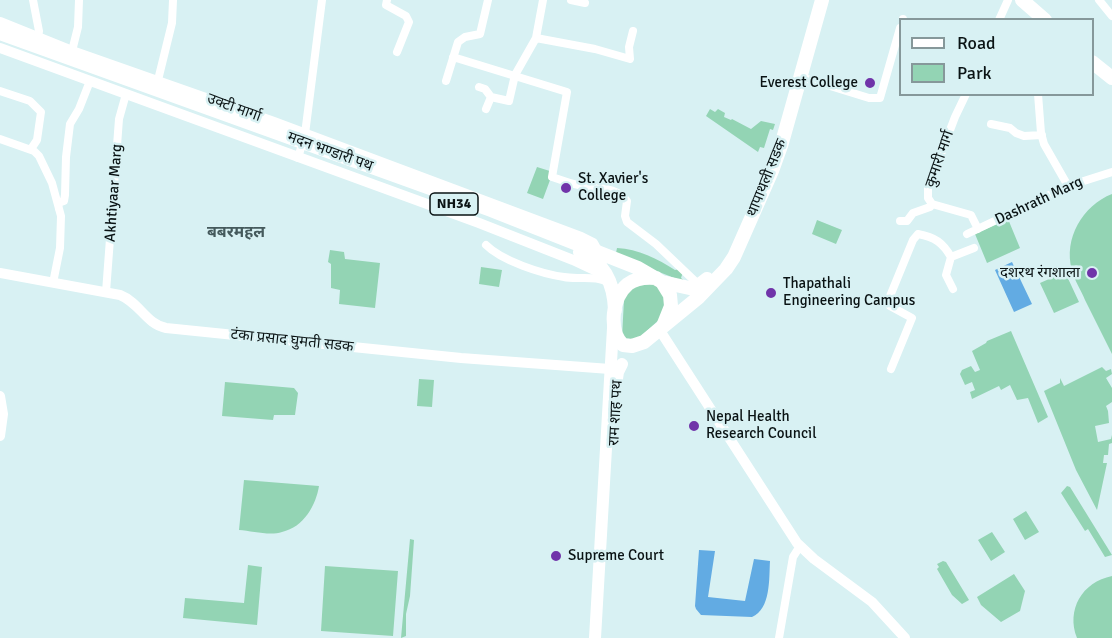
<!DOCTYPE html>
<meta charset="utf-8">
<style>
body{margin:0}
#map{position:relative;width:1112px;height:638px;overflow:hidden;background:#d8f1f3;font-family:Signika,sans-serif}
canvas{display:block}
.legend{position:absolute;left:899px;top:18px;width:195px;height:78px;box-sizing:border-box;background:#d8f1f3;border:2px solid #86989a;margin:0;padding:8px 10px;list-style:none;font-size:18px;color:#0a1314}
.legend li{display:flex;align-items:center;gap:12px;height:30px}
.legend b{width:30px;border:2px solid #86989a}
</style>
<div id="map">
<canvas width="1112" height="638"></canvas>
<ul class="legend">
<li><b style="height:8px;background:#fff"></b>Road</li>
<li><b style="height:16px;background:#93d4b4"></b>Park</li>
</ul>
</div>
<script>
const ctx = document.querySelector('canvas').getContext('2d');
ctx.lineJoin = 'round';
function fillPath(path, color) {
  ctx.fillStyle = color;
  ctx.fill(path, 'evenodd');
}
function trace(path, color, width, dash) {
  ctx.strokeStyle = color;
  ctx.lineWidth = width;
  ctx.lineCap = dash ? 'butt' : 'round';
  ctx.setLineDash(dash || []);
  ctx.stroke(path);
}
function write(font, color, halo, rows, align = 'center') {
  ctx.font = font + ' Signika,"Noto Sans Devanagari",sans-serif';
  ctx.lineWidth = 5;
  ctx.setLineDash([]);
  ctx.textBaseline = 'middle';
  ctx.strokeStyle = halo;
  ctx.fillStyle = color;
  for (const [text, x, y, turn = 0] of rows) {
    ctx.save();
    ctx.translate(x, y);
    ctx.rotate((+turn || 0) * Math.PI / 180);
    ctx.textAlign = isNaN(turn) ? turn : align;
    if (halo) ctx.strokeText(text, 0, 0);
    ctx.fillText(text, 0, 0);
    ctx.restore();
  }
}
const green = new Path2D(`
 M710 109 715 112 718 109 725 113 724 117 731 120 732 119 751 129 761 121 775 124 773 130 770 129 764 148 760 147 758 152 706 116Z
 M537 167 553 172 543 199 527 193Z
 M1112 194V354C1103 336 1094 318 1085 300 1081 290 1074 280 1072 270 1063 239 1083 205 1112 194Z
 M1008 219 1020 248 987 263 975 234Z
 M817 220 842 230 836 244 812 234Z
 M617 248C638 249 658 259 675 270L679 269 683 272 681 278 687 283 621 257 616 253Z
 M330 250 344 252 345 259 380 263 375 308 339 304 340 290 331 288V264L328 262Z
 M481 267 502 270 499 287 479 284Z
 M1065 272 1079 302 1054 313 1040 283Z
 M647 282 660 286 667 298 662 317 637 340 622 338 624 299 631 287Z
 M1011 331 1048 417 1038 423 1028 398 1017 400 1010 385 1001 390 999 386 972 399 970 392 975 390 972 382 965 385 960 374 962 370 971 366 975 372 980 370 972 351 986 343 987 341Z
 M1102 367 1106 371 1111 369 1112 374 1106 378 1112 388V402L1106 406 1108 411 1109 423 1095 426 1098 442 1111 439 1112 435V443L1109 444 1108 455H1104L1103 463H1107L1097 510 1076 470 1044 391 1060 383V378L1064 386Z
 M419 379 434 380 432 407 417 406Z
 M225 382 294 388 298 393 295 415H274L273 420 222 416Z
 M244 480 319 486C316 505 304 527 282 532 270 536 252 531 239 530Z
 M1067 486 1070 487 1112 555 1105 557 1088 529 1085 531 1061 493Z
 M1026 511 1039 532 1025 540 1013 519Z
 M992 532 1005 552 991 561 978 540Z
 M410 539 414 540 410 596 406 614V636L401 638Z
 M943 561 946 562 969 600 962 604 952 595 937 569 939 567 937 564Z
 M248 565 262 567 257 625 183 618 185 598 244 603Z
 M325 566 398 571 393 636 321 631Z
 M1014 574 1025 591 1020 611 1001 622 981 605 977 597Z
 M1112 576V638H1077C1066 610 1082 582 1112 576Z`);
const water = new Path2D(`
 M1012 262 1032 304 1014 312 995 270Z
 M699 550 715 551 708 597 745 601 754 559 770 561C769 578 771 609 752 617L701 615 696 609 695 606Z`);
const street = new Path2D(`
 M33 0 39 31 38 37
 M387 0 386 5 406 16 409 22 397 52
 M571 0 585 3
 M1099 0 1112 16
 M903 20V19
 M999 20 1008 0
 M536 38 595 49 630 59 629 47 633 31
 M72 51 78 27 79 0
 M453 57 567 92 552 177C562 180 573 185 584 186 599 189 617 187 627 201L625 216 627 222 656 244 700 286
 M801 77 869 98H880L900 28
 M158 80 172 23 173 0
 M446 81 458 42 465 37 480 34 488 0
 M479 87 485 89 491 97 509 101 515 75 536 38 543 0
 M0 91 30 101 41 112 37 140 31 149
 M966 94 955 117 928 188V198L932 204 971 215 978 229
 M1038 94 1041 133 1044 144 1068 186
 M486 109 491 97
 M991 124 1010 128 1016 133 1024 136 1042 135
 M0 139 34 151 39 156 52 183 61 216 60 248 53 283
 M298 158 305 134 322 0
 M59 209 58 203 64 201 65 195 66 157 70 124 79 109 90 81
 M900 221H907L913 213 930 207 932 204
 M967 234 1068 186 1112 172
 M486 245C502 261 542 274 564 277 577 280 599 274 609 284
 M951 257 946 275 953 289
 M106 292 119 119 126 94
 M891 369 912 318 890 306 888 301 913 240 918 234C935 237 943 243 951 257L974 248
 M779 638 793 557 800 546`);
const secondary = new Path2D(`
 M0 22 72 51 274 122 581 237 593 243 598 252
 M0 48 479 223 573 260 605 275
 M0 273 120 295C140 303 146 324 166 328L461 358 610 369
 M659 329 797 543 814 559 872 602 905 638
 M0 396 3 414 0 436`);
const primary = new Path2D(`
 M616 385 618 372 622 364
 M595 638 613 328`);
const highway = new Path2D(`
 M1022 0 1045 20
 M0 33 491 210 638 268 662 282 670 295 671 306 663 326
 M1092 62 1112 78
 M580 252C605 263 614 284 615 310
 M656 278C646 277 636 278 628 284 612 297 608 331 623 345L632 346 644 342 699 297 726 269 734 257 772 171 781 146 822 0
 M662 282 694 289 707 279`);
const markers = [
 [870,83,6,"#7034a9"],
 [566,188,6,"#7034a9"],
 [1092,273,6,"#7034a9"],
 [771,293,6,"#7034a9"],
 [694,426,6,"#7034a9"],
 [556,556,6,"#7034a9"]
];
const shields = [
 [454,204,48]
];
const shieldNames = [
 ["NH34",454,204]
];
const poiNames = [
 ["Everest College",858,83,"right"],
 ["St. Xavier's",578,179],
 ["College",578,196],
 ["दशरथ रंगशाला",1080,273,"right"],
 ["Thapathali",783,284],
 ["Engineering Campus",783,301],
 ["Nepal Health",706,417],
 ["Research Council",706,434],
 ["Supreme Court",568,556]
];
const streetNames = [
 ["उक्टी मार्गा",234,108,20],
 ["मदन भण्डारी पथ",330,152,20],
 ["कुमारी मार्ग",940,159,-71],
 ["थापाथली सडक",767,178,-68],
 ["Akhtiyaar Marg",114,193,-86],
 ["Dashrath Marg",1039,201,-25],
 ["टंका प्रसाद घुमती सडक",292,341,6],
 ["राम शाह पथ",616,413,-87]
];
const neighbourhoodNames = [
 ["बबरमहल",236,233]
];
fillPath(green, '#93d4b4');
fillPath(water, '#62abe3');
trace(street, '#fff', 8);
trace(secondary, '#fff', 10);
trace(primary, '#fff', 12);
trace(highway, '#fff', 14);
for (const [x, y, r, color] of markers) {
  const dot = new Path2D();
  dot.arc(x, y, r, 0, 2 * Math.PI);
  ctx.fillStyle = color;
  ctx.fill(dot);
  trace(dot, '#d8f1f3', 2);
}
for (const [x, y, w] of shields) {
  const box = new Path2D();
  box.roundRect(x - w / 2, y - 11, w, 22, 4.5);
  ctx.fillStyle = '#d8f1f3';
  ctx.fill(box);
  trace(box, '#0a1314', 1.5);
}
write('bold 14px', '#0a1314', null, shieldNames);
write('15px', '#0a1314', '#d8f1f3', poiNames, 'left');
write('15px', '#0a1314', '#d8f1f3', streetNames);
write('bold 16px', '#455a5c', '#d8f1f3', neighbourhoodNames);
</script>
